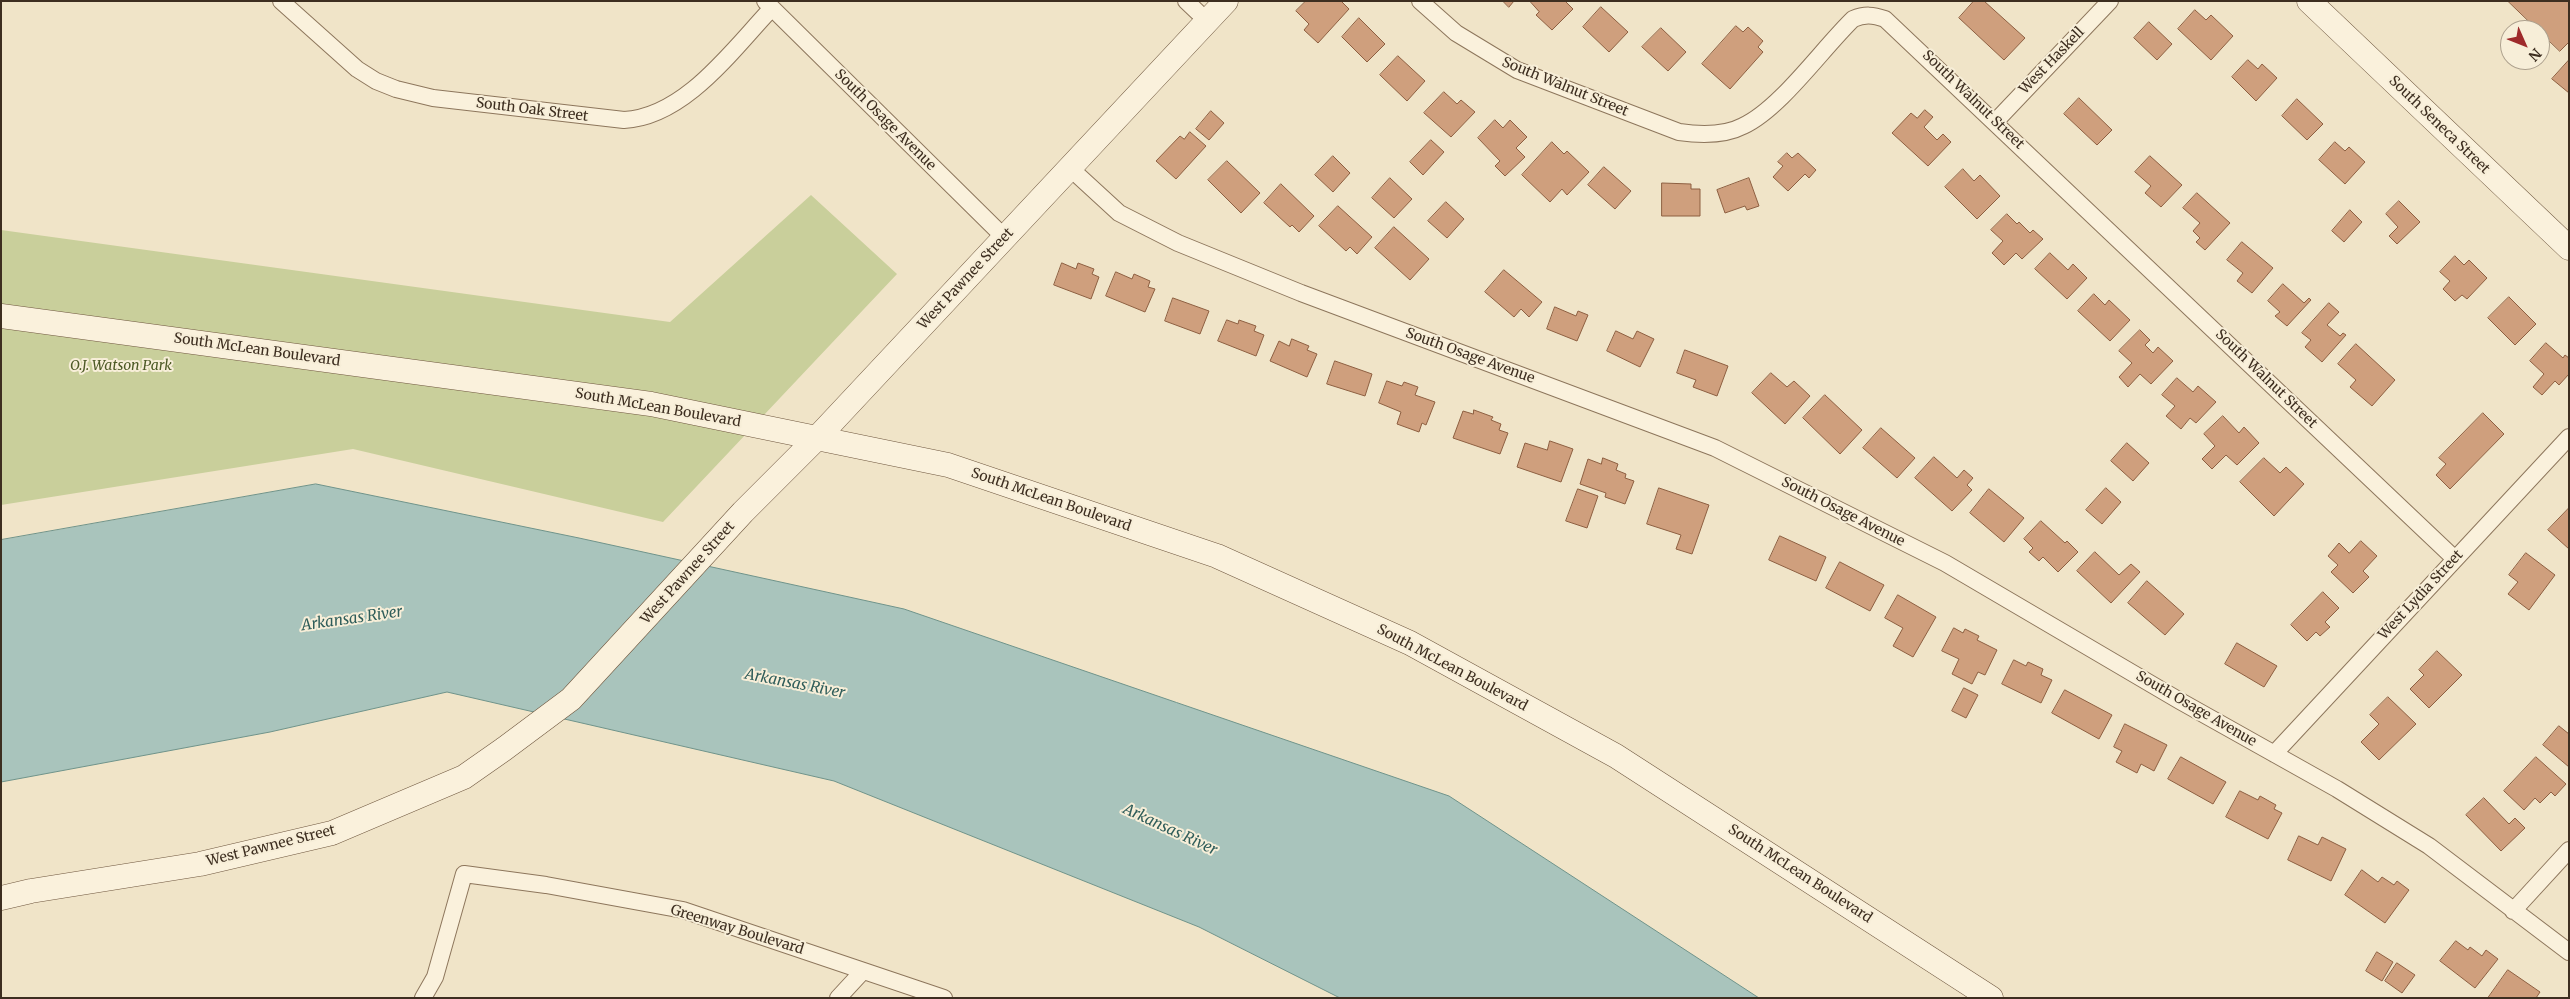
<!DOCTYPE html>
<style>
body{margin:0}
#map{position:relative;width:2570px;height:999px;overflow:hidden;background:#f0e4c8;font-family:Merriweather,serif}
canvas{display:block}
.frame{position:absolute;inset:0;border:2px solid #3d2e20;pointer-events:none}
.north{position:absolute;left:2500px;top:20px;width:50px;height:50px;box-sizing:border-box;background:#f7eed8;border:1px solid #ada18e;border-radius:50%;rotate:134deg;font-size:14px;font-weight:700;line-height:20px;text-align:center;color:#3d2e20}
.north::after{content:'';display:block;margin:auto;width:18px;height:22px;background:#9e2a2b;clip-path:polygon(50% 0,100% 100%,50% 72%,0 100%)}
</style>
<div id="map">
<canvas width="2570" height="999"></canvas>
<div class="frame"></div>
<div class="north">N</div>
</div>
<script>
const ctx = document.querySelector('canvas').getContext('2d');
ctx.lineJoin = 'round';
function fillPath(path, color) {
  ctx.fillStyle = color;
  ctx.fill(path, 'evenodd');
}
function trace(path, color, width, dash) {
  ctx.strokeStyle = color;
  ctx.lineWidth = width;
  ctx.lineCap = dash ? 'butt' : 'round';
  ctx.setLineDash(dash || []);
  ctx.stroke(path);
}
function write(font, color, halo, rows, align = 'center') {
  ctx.font = font + ' Merriweather,serif';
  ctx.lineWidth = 4;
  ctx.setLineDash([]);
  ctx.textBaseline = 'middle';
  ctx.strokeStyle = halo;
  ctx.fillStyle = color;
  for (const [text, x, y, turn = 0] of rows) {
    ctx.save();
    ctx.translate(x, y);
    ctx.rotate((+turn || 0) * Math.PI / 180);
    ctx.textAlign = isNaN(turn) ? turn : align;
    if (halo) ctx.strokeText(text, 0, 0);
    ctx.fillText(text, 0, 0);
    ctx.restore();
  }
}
const green = new Path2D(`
 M811 195 897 274 663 522 353 449 1 505V230L670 322Z`);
const water = new Path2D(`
 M316 484 579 538 904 609 1449 796 1759 998H1340L1199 927 834 781 447 692 270 732 1 782V540Z`);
const building = new Path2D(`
 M1306 1H1341L1349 9 1318 43 1304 30 1309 24 1296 11Z
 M1503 1H1514L1509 7Z
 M1530 1H1565L1573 9 1552 30 1536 15 1539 12Z
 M1974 1H1984L2025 38 2004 60 1959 18Z
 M2508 1H2569V42L2560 51Z
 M1601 7 1628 32 1609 52 1583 27Z
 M2195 10 2206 20 2211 15 2233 36 2211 60 2178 29Z
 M1359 18 1385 44 1367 62 1342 37Z
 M2149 22 2172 44 2157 60 2134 38Z
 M1736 26 1743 32 1748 27 1763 41 1758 47 1763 52 1730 89 1702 64Z
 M1661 28 1686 52 1668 71 1642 47Z
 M1398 56 1425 81 1407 101 1380 75Z
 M2248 60 2258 69 2262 64 2277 78 2256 101 2232 77Z
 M2569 60V93L2552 79Z
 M1444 92 1457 104 1461 100 1475 112 1451 137 1424 113Z
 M2079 98 2112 130 2097 145 2064 114Z
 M2297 99 2323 124 2307 140 2282 116Z
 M1925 110 1933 117 1924 127 1937 140 1943 134 1951 142 1928 166 1892 133 1911 113 1917 118Z
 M1211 111 1224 123 1209 140 1196 129Z
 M1495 120 1503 128 1510 120 1527 137 1516 148 1525 157 1505 176 1495 166 1500 161 1478 138Z
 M1190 132 1206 146 1176 179 1156 161 1180 136 1184 139Z
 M1431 140 1444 152 1423 175 1410 162Z
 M1552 142 1564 154 1567 151 1589 172 1567 195 1562 189 1550 202 1522 175Z
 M2335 142 2345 151 2349 147 2365 162 2345 184 2319 160Z
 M1787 153 1792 158 1798 153 1816 170 1809 178 1805 174 1788 191 1773 177 1783 166 1778 162Z
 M1333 156 1350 173 1333 192 1315 175Z
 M2150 156 2182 185 2161 207 2145 193 2151 186 2135 172Z
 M1227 161 1260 193 1241 213 1208 180Z
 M1604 167 1631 191 1615 209 1588 185Z
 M1963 169 1974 181 1980 175 2000 196 1977 219 1945 187Z
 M1390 178 1412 199 1394 218 1372 198Z
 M1749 178 1759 206 1747 210 1745 206 1725 213 1717 190Z
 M1662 183 1691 184V189H1700V216H1662Z
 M1281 184 1314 216 1299 232 1292 225 1290 227 1264 203Z
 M2197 193 2230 223 2205 250 2196 242 2200 238 2193 231 2200 223 2183 208Z
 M2399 201 2420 222 2397 244 2389 236 2398 227 2386 214Z
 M1446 202 1464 219 1447 238 1428 221Z
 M1338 206 1372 237 1357 254 1350 247 1346 251 1319 226Z
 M2350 210 2362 222 2344 242 2332 231Z
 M2007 214 2017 224 2019 222 2030 233 2033 230 2043 239 2022 259 2016 253 2004 265 1992 253 2003 241 1991 230Z
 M1394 227 1429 259 1410 280 1375 248Z
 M2242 242 2273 268 2252 293 2237 281 2243 273 2227 260Z
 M2050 253 2068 270 2073 264 2087 278 2067 299 2035 269Z
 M2455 256 2464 265 2469 260 2487 278 2467 299 2462 295 2455 301 2443 289 2450 281 2440 272Z
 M1062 263 1076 269 1078 263 1094 269 1092 274 1099 277 1091 299 1054 285Z
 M1504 270 1542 302 1529 317 1521 309 1514 317 1485 292Z
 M1116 272 1132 279 1134 274 1150 281 1148 287 1155 289 1145 312 1106 296Z
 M2283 284 2304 303 2309 298 2311 300 2287 326 2275 316 2280 312 2268 301Z
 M2094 294 2105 305 2109 300 2130 320 2110 341 2078 311Z
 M2509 297 2536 324 2515 345 2488 318Z
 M1173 298 1209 311 1200 334 1165 321Z
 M2329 303 2339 312 2327 325 2340 336 2343 333 2346 335 2322 362 2305 347 2311 340 2302 333Z
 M1555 307 1576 316 1578 311 1588 315 1577 341 1547 329Z
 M1227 320 1238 324 1239 320 1256 326 1254 331 1264 335 1256 356 1218 341Z
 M2140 330 2150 340 2145 345 2153 353 2158 347 2173 361 2151 384 2140 374 2128 387 2119 377 2132 363 2119 351Z
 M1616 331 1633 339 1637 331 1654 339 1640 367 1607 351Z
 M1292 339 1309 346 1307 350 1317 354 1307 377 1270 361 1279 341 1289 346Z
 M2546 343 2563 358 2565 355 2569 358V374L2559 385 2555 381 2542 395 2533 387 2544 374 2530 361Z
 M2356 344 2395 380 2372 406 2350 387 2356 380 2338 364Z
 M1685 350 1728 366 1717 396 1693 387 1696 380 1677 373Z
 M1335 361 1372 374 1365 396 1327 384Z
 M1771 373 1787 387 1794 381 1810 396 1785 424 1752 393Z
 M2177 378 2193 392 2198 386 2216 402 2196 423 2190 418 2181 429 2166 416 2175 406 2162 395Z
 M1387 381 1402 386 1404 382 1418 387 1415 395 1435 402 1426 425 1422 423 1419 432 1397 424 1401 412 1379 403Z
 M1825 395 1862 430 1840 454 1803 418Z
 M1474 410 1493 417 1491 420 1501 424 1499 430 1508 433 1500 454 1453 438 1463 411 1473 414Z
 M2483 413 2504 434 2450 489 2436 475 2446 464 2439 458Z
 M2223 416 2239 433 2244 427 2259 443 2237 465 2226 455 2212 469 2202 459 2215 446 2204 434Z
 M1881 428 1915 458 1897 478 1863 448Z
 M1550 441 1573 449 1561 482 1517 467 1525 443 1547 450Z
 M2127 443 2149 463 2133 481 2111 461Z
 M1934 457 1957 478 1964 470 1973 478 1967 485 1972 490 1952 511 1915 478Z
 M1603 458 1618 464 1616 470 1626 474 1625 478 1634 481 1625 504 1605 497 1606 493 1580 484 1588 459 1601 464Z
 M2264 458 2280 473 2286 467 2304 484 2274 516 2240 482Z
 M1659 488 1709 505 1692 554 1676 549 1681 535 1647 524Z
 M2106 488 2121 502 2102 524 2086 510Z
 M1578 489 1598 496 1587 528 1566 521Z
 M1989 489 2024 518 2004 542 1970 513Z
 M2569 508V549L2548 530Z
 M2041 521 2065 543 2067 541 2078 552 2058 572 2043 557 2039 561 2029 552 2033 548 2024 539Z
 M1780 536 1826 557 1816 581 1769 560Z
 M2361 541 2377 556 2363 571 2369 577 2353 593 2331 572 2338 565 2328 556 2339 543 2349 553Z
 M2095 552 2119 575 2131 564 2140 572 2111 603 2077 571Z
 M2526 553 2555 575 2529 610 2508 594 2518 582 2509 575Z
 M1840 562 1884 585 1870 611 1826 588Z
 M2147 581 2184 614 2165 635 2128 603Z
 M2323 592 2339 608 2325 622 2330 627 2320 636 2316 632 2307 641 2291 625Z
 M1898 595 1936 617 1913 657 1893 646 1903 628 1885 618Z
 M1954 628 1963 633 1965 629 1979 636 1977 640 1997 650 1985 675 1978 672 1972 684 1952 674 1959 659 1942 651Z
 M2237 643 2277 666 2264 687 2225 664Z
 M2437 651 2462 675 2429 708 2410 689 2424 675 2419 670Z
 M2014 660 2026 666 2028 662 2043 669 2041 675 2052 680 2041 703 2002 684Z
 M1964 688 1978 695 1966 718 1952 711Z
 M2065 690 2112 715 2099 739 2052 713Z
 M2388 697 2416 724 2379 760 2361 742 2379 724 2370 715Z
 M2125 724 2167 745 2154 771 2141 764 2137 773 2116 762 2122 751 2114 747Z
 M2559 726 2569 734V767L2543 745Z
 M2181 757 2226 782 2213 804 2168 779Z
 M2536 757 2566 784 2555 796 2551 792 2540 803 2535 798 2524 810 2504 791Z
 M2240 791 2258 800 2260 796 2276 805 2274 809 2282 813 2268 839 2226 817Z
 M2484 798 2509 824 2515 818 2525 828 2501 851 2466 815Z
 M2299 836 2318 845 2322 837 2346 849 2331 881 2288 860Z
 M2362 870 2378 882 2382 877 2394 885 2397 881 2409 890 2385 923 2345 895Z
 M2456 941 2468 950 2470 947 2482 956 2486 950 2498 959 2475 988 2440 961Z
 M2377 952 2393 962 2382 981 2366 971Z
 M2397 963 2415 975 2402 993 2385 981Z
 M2508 970 2540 992 2536 998H2488Z`);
const street = new Path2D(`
 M281 1 357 69 376 81 396 89 433 98 624 120C685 117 733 49 772 8
 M765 1 1005 238
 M1186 1 1207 21
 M1420 1 1456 33 1517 70 1679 132C1700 135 1724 136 1743 126 1780 109 1822 49 1853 19 1865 14 1873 15 1885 19L2455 559
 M1995 122 2110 1
 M1070 168 1119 213 1178 243 1301 293 1715 448 1945 563 2180 701 2337 789 2429 846 2569 952
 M2274 754 2569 437
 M2513 911 2569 850
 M423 998 435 977 464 874 546 885 683 910 944 998
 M838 998 863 971`);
const secondary = new Path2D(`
 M2309 1 2569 248
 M1 316 651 404 948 465 1217 556 1410 643 1616 756 1991 998
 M1 898 31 891 200 864 332 833 464 777 504 749 571 699 743 512 817 438 1226 1`);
const streetNames = [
 ["West Haskell",2052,61,-46],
 ["South Walnut Street",1565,87,22],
 ["South Walnut Street",1973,100,44],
 ["South Oak Street",532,110,7],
 ["South Osage Avenue",885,120,45],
 ["South Seneca Street",2439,125,44],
 ["West Pawnee Street",966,279,-47],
 ["South McLean Boulevard",257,350,8],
 ["South Osage Avenue",1470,356,20],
 ["South Walnut Street",2266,379,44],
 ["South McLean Boulevard",658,408,10],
 ["South McLean Boulevard",1051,500,19],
 ["South Osage Avenue",1843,512,27],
 ["West Pawnee Street",688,573,-48],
 ["West Lydia Street",2421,595,-47],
 ["South McLean Boulevard",1452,668,28],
 ["South Osage Avenue",2196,709,30],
 ["West Pawnee Street",271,846,-14],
 ["South McLean Boulevard",1800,874,33],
 ["Greenway Boulevard",737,930,17]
];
const parkNames = [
 ["O.J. Watson Park",121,366]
];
const waterNames = [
 ["Arkansas River",352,619,-8],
 ["Arkansas River",795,684,11],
 ["Arkansas River",1170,830,25]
];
fillPath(green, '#c9cf9b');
fillPath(water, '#a9c4bc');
trace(water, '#6f938a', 1);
fillPath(building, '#cf9f7d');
trace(building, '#8d5f41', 1);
trace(street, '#8d765c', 18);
trace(secondary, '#6f573f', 25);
trace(street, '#faf1dc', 16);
trace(secondary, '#faf1dc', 24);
write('14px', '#3d2e20', '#f7eed8', streetNames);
write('italic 14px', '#4d5a26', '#f7eed8', parkNames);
write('italic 15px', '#2f5d5a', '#f7eed8', waterNames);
</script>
